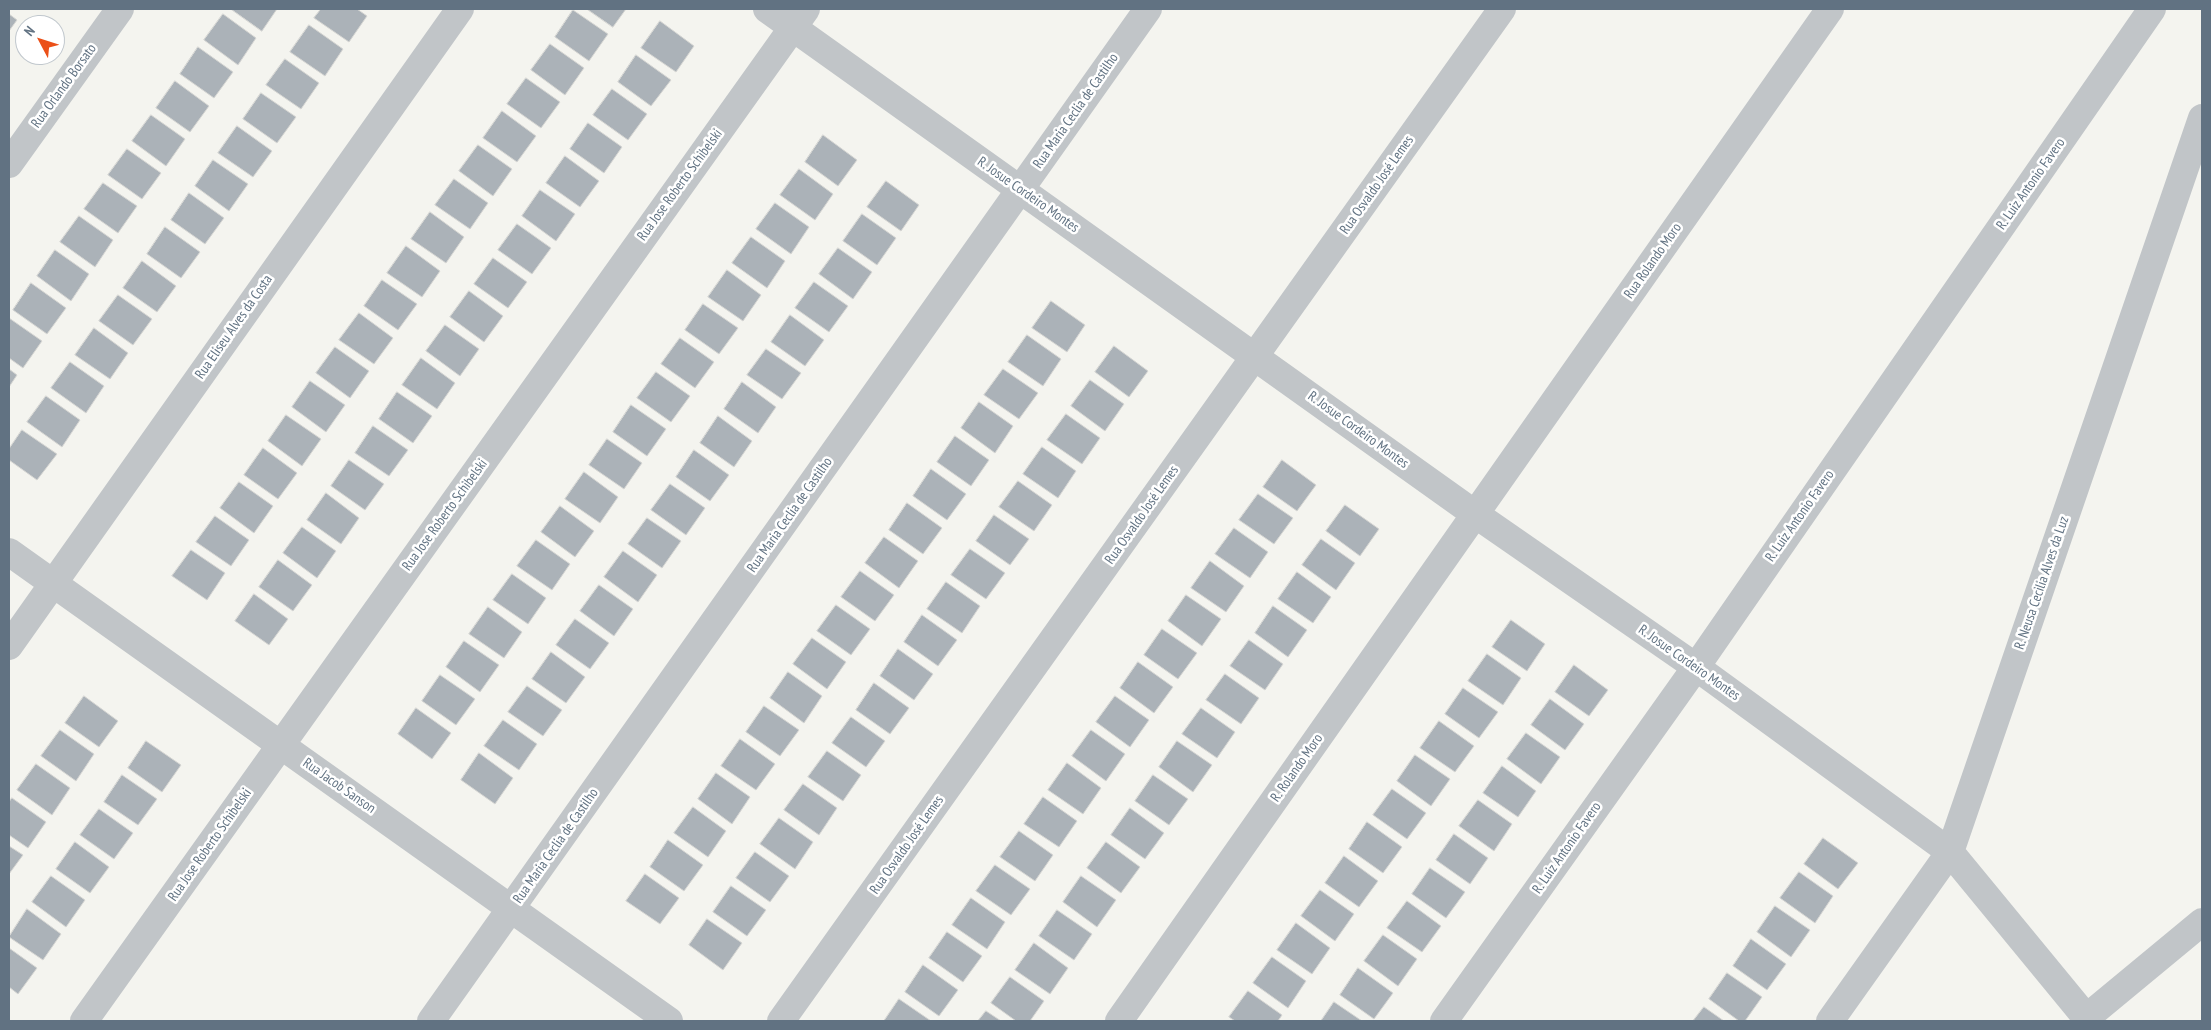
<!DOCTYPE html>
<meta charset="utf-8">
<style>
body{margin:0}
#map{position:relative;width:2211px;height:1030px;overflow:hidden;background:#f4f4ef;font-family:"PT Sans Narrow",sans-serif}
canvas{display:block}
.frame{position:absolute;inset:0;border:10px solid #617282;pointer-events:none}
.north{position:absolute;left:15px;top:15px;width:50px;height:50px;box-sizing:border-box;background:#fff;border:1px solid #c0c7cd;border-radius:50%;rotate:310deg;font-size:14px;font-weight:700;line-height:20px;text-align:center;color:#617282}
.north::after{content:'';display:block;margin:auto;width:18px;height:22px;background:#eb5018;clip-path:polygon(50% 0,100% 100%,50% 72%,0 100%)}
</style>
<div id="map">
<canvas width="2211" height="1030"></canvas>
<div class="frame"></div>
<div class="north">N</div>
</div>
<script>
const ctx = document.querySelector('canvas').getContext('2d');
ctx.lineJoin = 'round';
function fillPath(path, color) {
  ctx.fillStyle = color;
  ctx.fill(path, 'evenodd');
}
function trace(path, color, width, dash) {
  ctx.strokeStyle = color;
  ctx.lineWidth = width;
  ctx.lineCap = dash ? 'butt' : 'round';
  ctx.setLineDash(dash || []);
  ctx.stroke(path);
}
function write(font, color, halo, rows, align = 'center') {
  ctx.font = font + ' "PT Sans Narrow",sans-serif';
  ctx.lineWidth = 5;
  ctx.setLineDash([]);
  ctx.textBaseline = 'middle';
  ctx.strokeStyle = halo;
  ctx.fillStyle = color;
  for (const [text, x, y, turn = 0] of rows) {
    ctx.save();
    ctx.translate(x, y);
    ctx.rotate((+turn || 0) * Math.PI / 180);
    ctx.textAlign = isNaN(turn) ? turn : align;
    if (halo) ctx.strokeText(text, 0, 0);
    ctx.fillText(text, 0, 0);
    ctx.restore();
  }
}
const building = new Path2D(`
 M231 9H277L262 31Z
 M321 9H357L367 16 349 42 314 18Z
 M587 9H626L613 27Z
 M573 10 608 34 589 61 555 37Z
 M9 14 17 20 9 31Z
 M223 14 256 38 238 65 204 40Z
 M660 21 694 46 676 72 641 48Z
 M309 25 343 49 325 76 290 52Z
 M550 44 584 68 565 95 531 70Z
 M198 47 233 72 214 98 180 74Z
 M636 55 671 80 651 106 618 82Z
 M285 59 319 83 301 109 266 85Z
 M526 78 560 102 541 128 507 104Z
 M175 81 209 106 190 132 156 108Z
 M612 89 647 114 628 140 593 115Z
 M261 93 296 117 277 143 243 119Z
 M502 111 536 136 517 162 483 138Z
 M151 115 185 139 166 166 132 141Z
 M588 123 622 147 604 173 570 149Z
 M237 126 272 151 253 177 218 153Z
 M823 135 857 160 838 186 805 162Z
 M478 145 512 169 493 196 459 171Z
 M127 149 161 173 142 199 108 175Z
 M565 156 599 181 580 207 546 183Z
 M213 160 248 184 229 211 195 186Z
 M799 169 833 194 815 220 780 195Z
 M454 179 488 203 470 229 435 205Z
 M886 181 919 205 901 231 867 207Z
 M103 183 137 206 118 233 84 209Z
 M540 190 575 214 556 241 522 216Z
 M189 193 224 218 205 244 171 220Z
 M775 203 809 227 791 254 756 229Z
 M430 212 464 237 446 263 411 239Z
 M862 214 896 238 877 265 843 241Z
 M79 216 113 240 95 267 60 242Z
 M517 224 551 248 532 274 498 250Z
 M165 227 200 252 181 278 147 254Z
 M751 237 785 261 767 288 732 263Z
 M406 246 440 271 422 297 387 273Z
 M838 248 872 272 853 299 819 274Z
 M55 250 89 274 71 301 37 276Z
 M493 258 527 282 508 308 474 284Z
 M142 261 176 286 157 312 123 288Z
 M727 270 761 295 743 321 708 297Z
 M382 280 417 304 398 330 364 306Z
 M814 282 848 306 829 332 795 308Z
 M31 283 66 308 47 334 13 310Z
 M469 291 503 316 484 342 450 317Z
 M118 295 152 319 133 345 99 321Z
 M1051 301 1085 325 1067 352 1032 328Z
 M703 304 738 328 719 354 685 330Z
 M359 313 393 338 374 364 339 340Z
 M790 315 824 340 805 366 771 342Z
 M9 318 42 341 23 368 9 358Z
 M445 325 479 349 460 376 426 351Z
 M94 328 128 353 110 379 75 355Z
 M1027 335 1061 359 1043 386 1008 362Z
 M680 338 714 362 695 388 661 364Z
 M1114 346 1148 371 1129 397 1095 372Z
 M335 347 369 371 350 398 316 373Z
 M766 349 801 373 782 399 747 375Z
 M421 358 455 383 437 409 402 385Z
 M70 362 104 386 86 413 51 388Z
 M9 369 17 375 9 387Z
 M1003 369 1038 393 1019 419 984 395Z
 M656 372 690 396 671 422 637 398Z
 M1090 380 1124 404 1105 431 1071 406Z
 M310 381 345 405 326 432 292 407Z
 M742 382 776 407 758 433 724 409Z
 M397 392 432 416 413 443 379 419Z
 M46 396 80 420 62 447 27 422Z
 M979 402 1013 426 995 453 961 428Z
 M631 405 666 429 647 456 613 432Z
 M1066 414 1100 438 1082 464 1047 440Z
 M286 415 321 439 302 466 268 441Z
 M718 416 752 441 734 467 700 443Z
 M373 426 408 450 389 476 355 453Z
 M22 430 57 454 37 480 9 460V449Z
 M955 436 989 460 971 486 937 462Z
 M607 439 642 463 624 489 589 465Z
 M1042 447 1076 471 1058 498 1023 474Z
 M263 448 297 473 278 499 244 475Z
 M694 450 729 475 710 501 676 477Z
 M349 460 384 484 365 510 331 486Z
 M1282 460 1316 485 1297 511 1263 487Z
 M931 469 966 494 947 520 913 496Z
 M584 472 618 497 600 523 565 499Z
 M1018 481 1052 505 1034 531 999 507Z
 M239 482 273 506 254 533 220 508Z
 M670 484 705 508 686 535 651 510Z
 M326 493 359 518 341 544 307 520Z
 M1258 494 1293 518 1274 544 1239 520Z
 M907 503 942 528 923 554 889 530Z
 M1345 505 1379 529 1360 556 1326 531Z
 M560 506 594 531 575 557 541 532Z
 M994 515 1029 539 1010 565 976 541Z
 M215 516 249 540 231 566 196 542Z
 M647 518 681 541 662 568 628 544Z
 M302 527 336 551 317 578 283 553Z
 M1234 528 1268 552 1250 578 1215 554Z
 M884 537 918 561 899 588 865 563Z
 M1321 539 1355 563 1336 590 1302 565Z
 M536 540 570 564 552 590 517 566Z
 M970 549 1005 573 986 599 951 575Z
 M191 550 225 573 207 600 172 576Z
 M623 551 657 575 638 602 604 577Z
 M278 560 312 585 293 611 259 587Z
 M1210 561 1244 586 1226 612 1191 588Z
 M860 571 894 595 875 621 841 597Z
 M1297 572 1331 597 1313 623 1278 599Z
 M512 574 546 598 528 624 493 600Z
 M946 582 980 606 962 633 927 609Z
 M599 585 633 609 614 636 580 611Z
 M254 594 288 619 269 645 235 621Z
 M1186 595 1221 619 1202 646 1168 621Z
 M836 605 870 629 851 655 817 631Z
 M1273 606 1307 630 1288 657 1255 633Z
 M488 607 522 632 504 658 469 634Z
 M922 615 957 640 938 666 904 642Z
 M575 619 609 643 590 669 556 645Z
 M1511 620 1545 644 1527 671 1492 647Z
 M1162 629 1197 653 1178 679 1144 655Z
 M812 638 846 662 827 689 793 664Z
 M1249 640 1283 664 1265 690 1230 666Z
 M464 641 499 665 480 692 446 667Z
 M898 649 933 674 914 700 880 676Z
 M551 652 585 677 566 703 532 679Z
 M1487 654 1521 678 1503 705 1468 681Z
 M1138 662 1173 687 1154 713 1120 688Z
 M1574 665 1608 690 1589 716 1555 692Z
 M788 672 822 696 804 723 770 698Z
 M1225 674 1259 698 1241 724 1206 700Z
 M440 675 475 699 456 725 422 701Z
 M874 683 909 708 890 734 856 710Z
 M527 686 562 710 543 736 508 712Z
 M1463 688 1498 712 1479 738 1445 714Z
 M84 696 118 721 99 747 65 723Z
 M1115 696 1149 720 1130 747 1096 722Z
 M1550 699 1584 724 1565 750 1531 725Z
 M764 706 799 730 780 756 746 732Z
 M416 708 451 733 432 759 398 734Z
 M1201 708 1235 732 1217 758 1182 734Z
 M851 717 885 741 866 767 832 743Z
 M503 720 537 744 519 770 484 746Z
 M1439 721 1474 746 1455 772 1420 748Z
 M60 730 94 754 76 781 41 756Z
 M1091 730 1125 754 1106 781 1072 756Z
 M1526 733 1560 757 1541 784 1507 759Z
 M740 739 775 764 756 790 721 766Z
 M146 741 181 765 162 792 128 768Z
 M1177 741 1212 765 1193 792 1159 767Z
 M827 751 861 775 843 801 808 777Z
 M479 753 513 778 495 804 461 780Z
 M1415 755 1450 779 1431 806 1397 781Z
 M1067 763 1101 788 1083 814 1048 790Z
 M36 764 70 788 52 815 17 790Z
 M1502 766 1536 791 1518 817 1483 793Z
 M716 773 750 797 732 824 698 799Z
 M122 775 157 799 138 825 104 802Z
 M1153 775 1188 799 1169 825 1135 801Z
 M803 784 837 808 819 835 784 810Z
 M1392 789 1426 813 1407 839 1373 815Z
 M1043 797 1077 821 1059 847 1024 824Z
 M12 798 46 822 28 848 9 835V802Z
 M1478 800 1512 824 1494 851 1459 826Z
 M693 807 726 831 708 857 674 833Z
 M1130 808 1164 833 1145 859 1111 835Z
 M99 809 133 833 114 859 80 835Z
 M779 818 813 842 795 869 760 844Z
 M1367 822 1402 847 1383 873 1349 849Z
 M1019 831 1053 855 1035 881 1000 857Z
 M1454 834 1488 858 1470 884 1436 860Z
 M1823 838 1858 863 1838 889 1804 864Z
 M668 840 703 865 684 891 650 867Z
 M75 842 109 867 90 893 56 869Z
 M1106 842 1140 867 1121 893 1087 868Z
 M9 846 23 855 9 874Z
 M755 852 789 876 770 902 736 878Z
 M1344 856 1378 881 1359 907 1325 883Z
 M995 865 1030 889 1011 915 976 891Z
 M1430 868 1465 892 1446 918 1412 894Z
 M1799 872 1833 896 1815 923 1780 898Z
 M645 874 679 898 660 924 626 901Z
 M51 876 85 900 66 927 32 902Z
 M1081 876 1116 900 1097 927 1063 902Z
 M731 886 766 910 747 936 713 912Z
 M1320 890 1354 914 1335 941 1301 916Z
 M971 898 1005 922 987 949 952 925Z
 M1407 901 1441 926 1422 952 1387 928Z
 M1775 906 1810 930 1791 957 1757 932Z
 M27 909 61 934 43 960 9 937Z
 M1057 910 1092 934 1074 960 1039 936Z
 M707 919 742 943 723 970 689 945Z
 M1296 923 1330 948 1312 974 1277 950Z
 M947 932 982 956 963 982 929 958Z
 M1383 935 1417 959 1398 986 1364 961Z
 M1751 939 1786 964 1767 990 1733 966Z
 M1034 943 1068 968 1050 994 1015 970Z
 M9 948 37 968 18 994 9 987Z
 M1272 957 1306 981 1288 1008 1253 983Z
 M923 965 958 990 939 1016 905 992Z
 M1358 968 1393 993 1374 1019 1340 995Z
 M1727 973 1762 997 1745 1021H1739L1709 999Z
 M1010 977 1044 1001 1030 1021H1016L991 1003Z
 M1248 991 1282 1015 1278 1021H1235L1229 1017Z
 M899 999 931 1021H884Z
 M1334 1002 1362 1021H1321Z
 M1704 1007 1724 1021H1693Z
 M986 1011 1001 1021H978Z`);
const minor = new Path2D(`
 M767 9 1475 514 1696 667 1950 852 2089 1021
 M9 164 120 9
 M9 552 669 1021
 M9 646 460 9
 M2086 1018 2202 922
 M84 1021 806 9
 M431 1021 1148 9
 M781 1021 1502 9
 M1119 1021 1830 9
 M1444 1021 1696 667 2152 9
 M1830 1021 1950 852 2202 118`);
const streetNames = [
 ["Rua Orlando Borsato",64,86,-54],
 ["Rua Maria Ceclia de Castilho",1076,111,-55],
 ["R. Luiz Antonio Favero",2031,184,-55],
 ["Rua Jose Roberto Schibelski",680,185,-54],
 ["Rua Osvaldo José Lemes",1377,185,-55],
 ["R. Josue Cordeiro Montes",1028,195,35],
 ["Rua Rolando Moro",1653,261,-55],
 ["Rua Eliseu Alves da Costa",234,327,-55],
 ["R. Josue Cordeiro Montes",1358,430,36],
 ["Rua Jose Roberto Schibelski",445,515,-54],
 ["Rua Maria Ceclia de Castilho",790,515,-55],
 ["Rua Osvaldo José Lemes",1142,515,-55],
 ["R. Luiz Antonio Favero",1800,516,-55],
 ["R. Neusa Cecilia Alves da Luz",2042,583,-71],
 ["R. Josue Cordeiro Montes",1689,663,35],
 ["R. Rolando Moro",1297,768,-55],
 ["Rua Jacob Sanson",339,786,35],
 ["Rua Jose Roberto Schibelski",210,845,-55],
 ["Rua Osvaldo José Lemes",907,845,-55],
 ["Rua Maria Ceclia de Castilho",556,846,-55],
 ["R. Luiz Antonio Favero",1567,848,-55]
];
fillPath(building, '#abb2b8');
trace(building, '#d5d5d2', 1);
trace(minor, '#c1c5c8', 28);
write('14px', '#617282', '#fff', streetNames);
</script>
